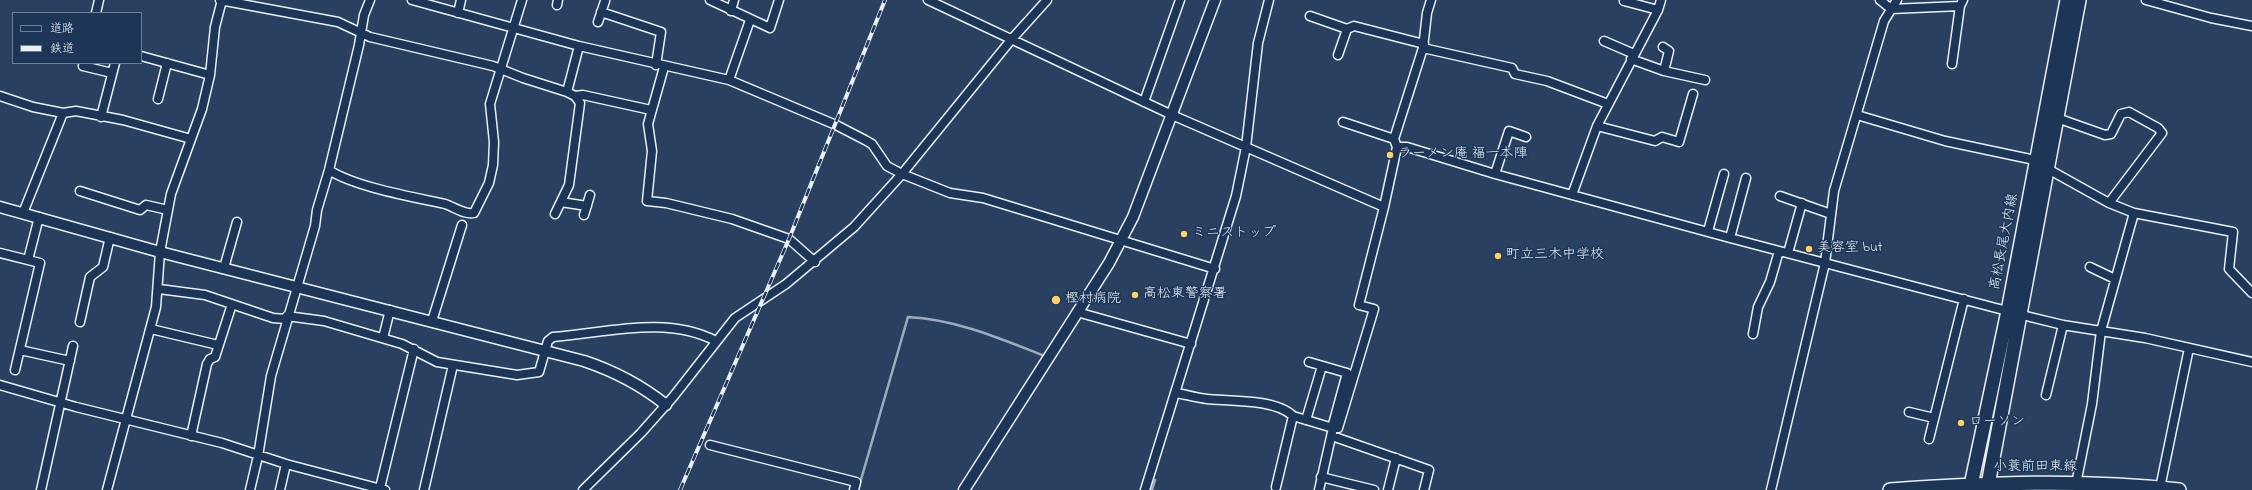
<!DOCTYPE html>
<meta charset="utf-8">
<style>
body{margin:0}
#map{position:relative;width:2252px;height:490px;overflow:hidden;background:#294061;font-family:"Indie Flower","Klee One",sans-serif}
canvas{display:block}
.legend{position:absolute;left:12px;top:12px;width:130px;height:52px;box-sizing:border-box;background:#1d3557;border:1px solid #6e8097;margin:0;padding:5px 7px;list-style:none;font-size:12px;color:#e8f1f8}
.legend li{display:flex;align-items:center;gap:8px;height:20px}
.legend b{width:20px;border:1px solid #6e8097}
</style>
<div id="map">
<canvas width="2252" height="490"></canvas>
<ul class="legend">
<li><b style="height:5px;background:#1d3557"></b>道路</li>
<li><b style="height:5px;background:#e8f1f8"></b>鉄道</li>
</ul>
</div>
<script>
const ctx = document.querySelector('canvas').getContext('2d');
ctx.lineJoin = 'round';
function trace(path, color, width, dash) {
  ctx.strokeStyle = color;
  ctx.lineWidth = width;
  ctx.lineCap = dash ? 'butt' : 'round';
  ctx.setLineDash(dash || []);
  ctx.stroke(path);
}
function write(font, color, halo, rows, align = 'center') {
  ctx.font = font + ' "Indie Flower","Klee One",sans-serif';
  ctx.lineWidth = 3;
  ctx.setLineDash([]);
  ctx.textBaseline = 'middle';
  ctx.strokeStyle = halo;
  ctx.fillStyle = color;
  for (const [text, x, y, turn = 0] of rows) {
    ctx.save();
    ctx.translate(x, y);
    ctx.rotate((+turn || 0) * Math.PI / 180);
    ctx.textAlign = isNaN(turn) ? turn : align;
    if (halo) ctx.strokeText(text, 0, 0);
    ctx.fillText(text, 0, 0);
    ctx.restore();
  }
}
const stream = new Path2D(`
 M858 490 908 317C954 319 999 338 1042 355
 M1152 490 1155 480`);
const minor = new Path2D(`
 M220 0 338 22 370 37 493 66 523 78 567 92
 M412 0 579 46 729 80 836 125 865 140 872 144 887 166 902 174 950 193 983 198 1215 269
 M710 0 770 28 779 0
 M928 0 1172 115 1384 207 1397 147H1407L1495 174 1730 238 2030 317 2063 325 2145 338 2252 362
 M1880 0 1891 9 1960 6 1963 0
 M2146 0 2211 18 2252 26
 M1624 1 1658 10
 M557 5 558 0
 M731 11 734 0
 M601 12 661 32 656 65
 M96 13 99 0
 M458 13 461 0
 M1310 16 1347 29 1354 26 1424 44
 M598 22 605 1
 M1604 41 1634 54
 M1663 47 1669 51 1664 71
 M1423 48 1512 68 1515 74 1547 81 1608 104
 M1338 55 1347 29
 M141 56 210 75
 M1631 59 1664 71 1705 80
 M84 63 83 66 112 73
 M1952 64 1960 6
 M664 67 648 124 652 151 647 201 666 203 732 219 789 239 815 262
 M729 80 750 20
 M0 96 33 107 63 113 76 111 123 120 191 139
 M575 96 583 95 651 110
 M158 99 167 63
 M1144 102 1180 0
 M1857 115 1945 141 2030 159 2109 203 2134 213 2101 331 2092 404 2076 484
 M101 117 115 63
 M2057 118 2105 135 2111 134 2121 114 2129 112 2158 128 2162 133 2109 203
 M1343 122 1394 139
 M1597 126 1655 141 1662 137 1679 142 1693 94
 M1397 147 1394 139 1423 48 1427 13 1431 0
 M329 170C355 187 413 197 445 204 454 207 465 215 474 213L489 183 493 165 494 142 490 104 522 0
 M1495 174 1509 131 1526 137
 M80 191 140 210 146 205 168 210
 M1572 195 1597 126 1658 10 1661 0
 M1780 196 1831 214
 M561 202 587 206
 M23 213 63 113
 M2134 213 2233 232 2229 269 2252 293
 M555 214 569 185 580 103 575 96 567 92 579 46
 M584 215 590 195
 M1708 231 1724 174
 M1730 238 1746 178
 M0 253 40 263 15 370
 M1788 253 1802 203
 M28 260 39 217
 M2090 267 2115 279
 M224 268 237 222
 M159 289 205 295 273 318 286 319
 M1077 312 1191 344
 M287 316 324 321 402 344 437 362 517 375 539 372 548 341 553 337C606 333 666 315 716 341
 M432 321 462 225
 M80 322 90 277 103 267 110 237
 M151 329 218 345
 M1753 334 1758 307 1770 282 1779 251
 M383 338 390 310
 M20 350 70 361
 M1309 362 1347 373 1332 428
 M0 385 76 407 222 443 286 464 385 490
 M1177 393C1187 395 1197 398 1207 399 1230 401 1276 399 1293 416
 M2046 395 2063 325
 M1909 412 1934 418
 M1306 420 1322 366
 M191 436 207 364 210 359 215 357 232 304
 M1332 436 1429 470 1424 490
 M1929 439 1964 299
 M710 445 856 482 854 490
 M1321 477 1374 490
 M1276 487 1293 416 1333 428
 M380 488 414 349
 M2160 488 2189 348
 M41 490 73 346
 M107 490 156 307 160 252 171 194 202 109 210 75 215 27 222 0
 M250 490 258 456 271 376 315 226 317 210 329 170 359 45 364 15 370 0
 M280 490 286 464
 M424 490 453 365
 M583 490 641 433 673 397 735 318 786 284 854 227 902 174 1011 40 1047 0
 M1145 490 1236 196 1246 147 1258 43 1269 0
 M1319 490 1333 428H1338L1374 309 1359 305 1384 207
 M1388 490 1396 458
 M1771 490 1825 263 1834 191 1884 21 1897 0`);
const tertiary = new Path2D(`
 M0 207 160 252 584 361C614 371 641 385 666 405
 M964 490 1109 263 1133 217 1215 0`);
const primary = new Path2D(`
 M1890 490C1986 483 2083 479 2179 490
 M1970 490 2008 311 2067 0
 M1987 490 2079 0`);
const rail = new Path2D(`
 M680 490 789 239 885 0`);
const markers = [
 [1390,155,4,"#ffd166"],
 [1184,234,4,"#ffd166"],
 [1809,249,4,"#ffd166"],
 [1498,256,4,"#ffd166"],
 [1135,295,4,"#ffd166"],
 [1056,300,5,"#ffd166"],
 [1961,423,4,"#ffd166"]
];
const poiNames = [
 ["ラーメン庵 福一本陣",1398,155],
 ["ミニストップ",1192,234],
 ["美容室 but",1817,249],
 ["町立三木中学校",1506,256],
 ["高松東警察署",1143,295],
 ["樫村病院",1065,300],
 ["ローソン",1969,423]
];
const streetNames = [
 ["高松長尾大内線",2005,242,-79],
 ["小蓑前田東線",2035,468]
];
trace(stream, '#9dabbd', 2.5);
trace(minor, '#e8f1f8', 11);
trace(tertiary, '#e8f1f8', 13);
trace(primary, '#e8f1f8', 16);
trace(minor, '#1d3557', 8);
trace(tertiary, '#1d3557', 10);
trace(primary, '#1d3557', 13);
trace(rail, '#e8f1f8', 4);
trace(rail, '#1d3557', 2.5, [8]);
for (const [x, y, r, color] of markers) {
  const dot = new Path2D();
  dot.arc(x, y, r, 0, 2 * Math.PI);
  ctx.fillStyle = color;
  ctx.fill(dot);
  trace(dot, '#1d3557', 1.5);
}
write('14px', '#e8f1f8', '#1d3557', poiNames, 'left');
write('14px', '#e8f1f8', '#1d3557', streetNames);
</script>
